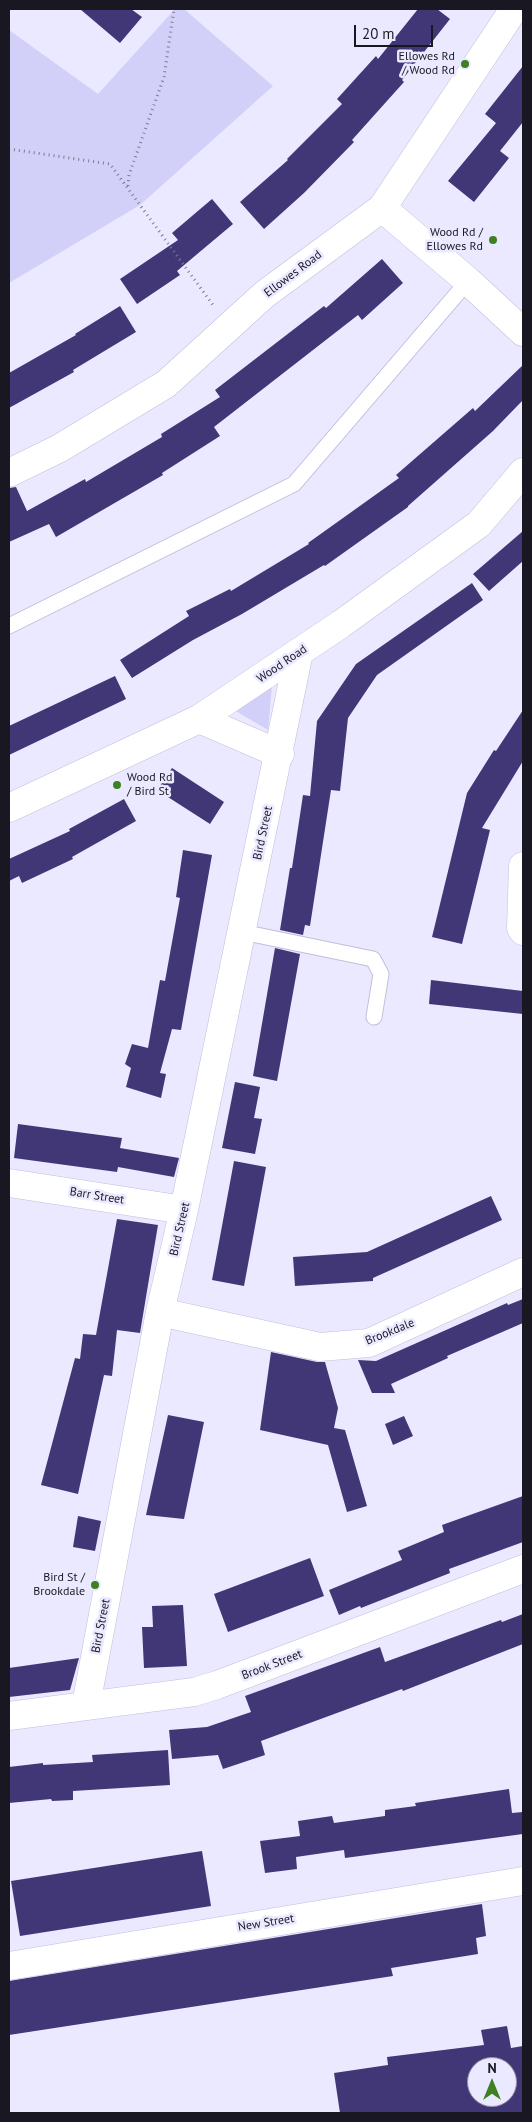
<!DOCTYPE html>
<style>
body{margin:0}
#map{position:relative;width:532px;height:2122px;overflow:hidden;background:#eae9ff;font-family:"PT Sans",sans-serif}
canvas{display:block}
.frame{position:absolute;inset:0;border:10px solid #191822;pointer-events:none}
.north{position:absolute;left:467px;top:2057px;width:50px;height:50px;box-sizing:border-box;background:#eae9ff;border:1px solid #9695a7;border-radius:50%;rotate:0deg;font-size:14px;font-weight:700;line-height:20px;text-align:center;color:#191822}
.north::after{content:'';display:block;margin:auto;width:18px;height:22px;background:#3f8122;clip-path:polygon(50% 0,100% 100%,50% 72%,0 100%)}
.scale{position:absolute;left:354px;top:25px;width:79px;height:22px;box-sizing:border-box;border:2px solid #191822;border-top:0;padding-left:6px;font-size:15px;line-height:18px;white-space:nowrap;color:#191822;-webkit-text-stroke:4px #eae9ff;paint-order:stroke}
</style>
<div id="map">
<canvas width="532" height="2122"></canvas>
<div class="frame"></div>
<div class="north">N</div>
<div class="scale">20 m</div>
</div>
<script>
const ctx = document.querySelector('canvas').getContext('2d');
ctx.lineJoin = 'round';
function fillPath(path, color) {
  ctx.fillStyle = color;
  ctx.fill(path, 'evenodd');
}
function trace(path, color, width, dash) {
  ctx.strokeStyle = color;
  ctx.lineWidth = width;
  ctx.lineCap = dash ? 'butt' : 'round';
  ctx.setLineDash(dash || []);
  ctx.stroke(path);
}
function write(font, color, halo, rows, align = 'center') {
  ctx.font = font + ' "PT Sans",sans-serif';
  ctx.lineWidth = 5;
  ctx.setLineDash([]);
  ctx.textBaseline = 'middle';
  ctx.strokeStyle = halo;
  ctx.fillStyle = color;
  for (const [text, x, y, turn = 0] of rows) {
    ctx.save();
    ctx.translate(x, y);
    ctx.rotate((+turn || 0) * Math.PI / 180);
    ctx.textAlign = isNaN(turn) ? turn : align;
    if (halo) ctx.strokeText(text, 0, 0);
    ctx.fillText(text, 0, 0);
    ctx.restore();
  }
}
const green = new Path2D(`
 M175 9H184L273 86 140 205 9 283V30L98 94Z
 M272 686 268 730 234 710Z`);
const building = new Path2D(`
 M80 9H131L142 17 120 43Z
 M418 9H437L450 19 402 80 404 82 352 140 354 142 304 193 264 229 240 202 288 160 287 159 342 104 337 99 376 56 378 59Z
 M523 66V122L500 151 509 158 474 202 448 181 496 123 485 114Z
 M212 199 233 224 177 271 180 275 137 304 120 279 178 240 172 233Z
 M382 259 403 283 362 320 358 315 214 427 220 436 162 473 163 475 56 537 49 524 9 542V488L16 487 27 511 85 479 86 482 162 437 161 434 220 397 215 390 324 306 326 308Z
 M120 306 136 332 73 370 74 372 9 408V373L76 335 75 334Z
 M523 365V400L493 431 408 506V507L325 566 324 565 242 614 193 640 132 678 120 660 189 616 186 611 230 589 231 591 309 544 308 543 399 478 396 475 473 408 475 411Z
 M523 531V561L489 591 473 574Z
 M472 583 483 600 377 675 348 718 340 791 331 790 310 926 305 925 303 935 280 930 290 868H292L303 795 310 796 317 721 356 664Z
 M115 676 126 699 9 755V726Z
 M523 710V761L482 828 490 830 462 944 432 937 467 793 494 750 496 751Z
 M172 768 224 802 210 824 157 790Z
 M124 799 136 821 72 857 73 859 22 883 19 876 9 881V859L70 831 69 829Z
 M183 850 212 855 181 1030 172 1029 160 1073 166 1074 161 1098 126 1087 131 1068 125 1064 132 1044 148 1048 160 980 165 981 180 898 176 897Z
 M275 948 300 954 277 1081 253 1076Z
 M431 980 523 991V1014L429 1004Z
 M235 1082 260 1087 254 1118 262 1119 255 1154 222 1148Z
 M18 1124 122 1138 120 1148 179 1158 174 1177 118 1167 117 1172 14 1158Z
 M234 1161 266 1167 244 1286 212 1280Z
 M491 1196 502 1220 373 1278V1281L295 1286 293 1257 367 1252Z
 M117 1219 158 1225 140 1333 117 1330 112 1376 104 1375 78 1494 41 1485 75 1358 80 1359 83 1334 96 1335Z
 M523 1299V1323L447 1356 448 1358 391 1384 395 1393H372L358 1360 376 1361 507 1303 508 1305Z
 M271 1352 317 1362H325L338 1408 334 1428 345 1430 367 1506 347 1512 328 1445 260 1430Z
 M168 1415 204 1422 184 1519 146 1515Z
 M404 1416 413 1436 393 1445 385 1424Z
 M523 1496V1542L449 1569 450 1573 361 1608 360 1606 339 1615 329 1590 402 1560 398 1551 444 1532 442 1525Z
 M78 1516 101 1521 95 1551 73 1547Z
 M310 1558 324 1596 228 1632 214 1594Z
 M183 1605 187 1666 144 1668 142 1627H153L152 1606Z
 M523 1614V1644L403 1691 402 1689 261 1741 265 1755 223 1769 218 1755 172 1759 169 1730 207 1727 251 1712 245 1696 380 1647 385 1662 501 1620 502 1622Z
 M79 1658 70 1690 9 1697V1668Z
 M168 1750 170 1785 73 1791V1800L52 1801 51 1799 9 1803V1767L43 1763V1765L93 1762 92 1755Z
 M509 1789 512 1813 523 1812V1834L345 1858 344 1850 296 1857 297 1869 265 1873 260 1841 300 1836 298 1821 332 1816 334 1823 385 1816V1810L416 1806 415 1803Z
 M202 1851 211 1906 20 1936 11 1881Z
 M482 1904 486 1936 476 1938 478 1954 391 1968 393 1976 9 2035V1981Z
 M507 2026 511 2048 523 2046V2113H340L334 2073 388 2065 387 2057 484 2045 481 2030ZM477 2067H507V2097H477Z`);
const path = new Path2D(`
 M9 149 110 164 213 305
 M128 186 129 175 164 77 174 9`);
const service = new Path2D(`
 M9 626 294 484 468 281
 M242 932 373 959 381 974 374 1017`);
const minor = new Path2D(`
 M382 208 468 281 523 332
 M9 473 60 448 166 384 265 294 382 208 514 9
 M199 719 280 754
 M9 808 199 719 341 624 479 524 523 472
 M523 866 521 928 523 931
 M9 1183 184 1210
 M160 1312 320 1347 369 1343 523 1272
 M86 1705 160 1312 184 1210 299 652
 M9 1716 194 1692 217 1685 523 1569
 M9 1966 523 1881`);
const markers = [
 [465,64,5,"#3f8122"],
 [493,240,5,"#3f8122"],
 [117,785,5,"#3f8122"],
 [95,1585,5,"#3f8122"]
];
const poiNames = [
 ["Ellowes Rd",455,57],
 ["/ Wood Rd",455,71],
 ["Wood Rd /",483,233],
 ["Ellowes Rd",483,247],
 ["Wood Rd",127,778,"left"],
 ["/ Bird St",127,792,"left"],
 ["Bird St /",85,1578],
 ["Brookdale",85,1592]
];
const streetNames = [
 ["Ellowes Road",293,274,-37],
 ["Wood Road",282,664,-34],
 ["Bird Street",263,833,-78],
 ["Barr Street",97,1196,9],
 ["Bird Street",180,1229,-77],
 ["Brookdale",390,1332,-22],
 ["Bird Street",101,1626,-79],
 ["Brook Street",272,1665,-21],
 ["New Street",266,1923,-9]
];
fillPath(green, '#d2cff8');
fillPath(building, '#413777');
trace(service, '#c1bfda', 17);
trace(minor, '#c1bfda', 29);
trace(path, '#7d7c8c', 3, [1, 4]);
trace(service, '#fff', 15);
trace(minor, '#fff', 28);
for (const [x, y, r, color] of markers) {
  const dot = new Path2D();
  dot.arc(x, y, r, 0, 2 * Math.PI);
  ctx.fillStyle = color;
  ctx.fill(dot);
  trace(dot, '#eae9ff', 2);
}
write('12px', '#191822', '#eae9ff', poiNames, 'right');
write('12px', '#191822', '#eae9ff', streetNames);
</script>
